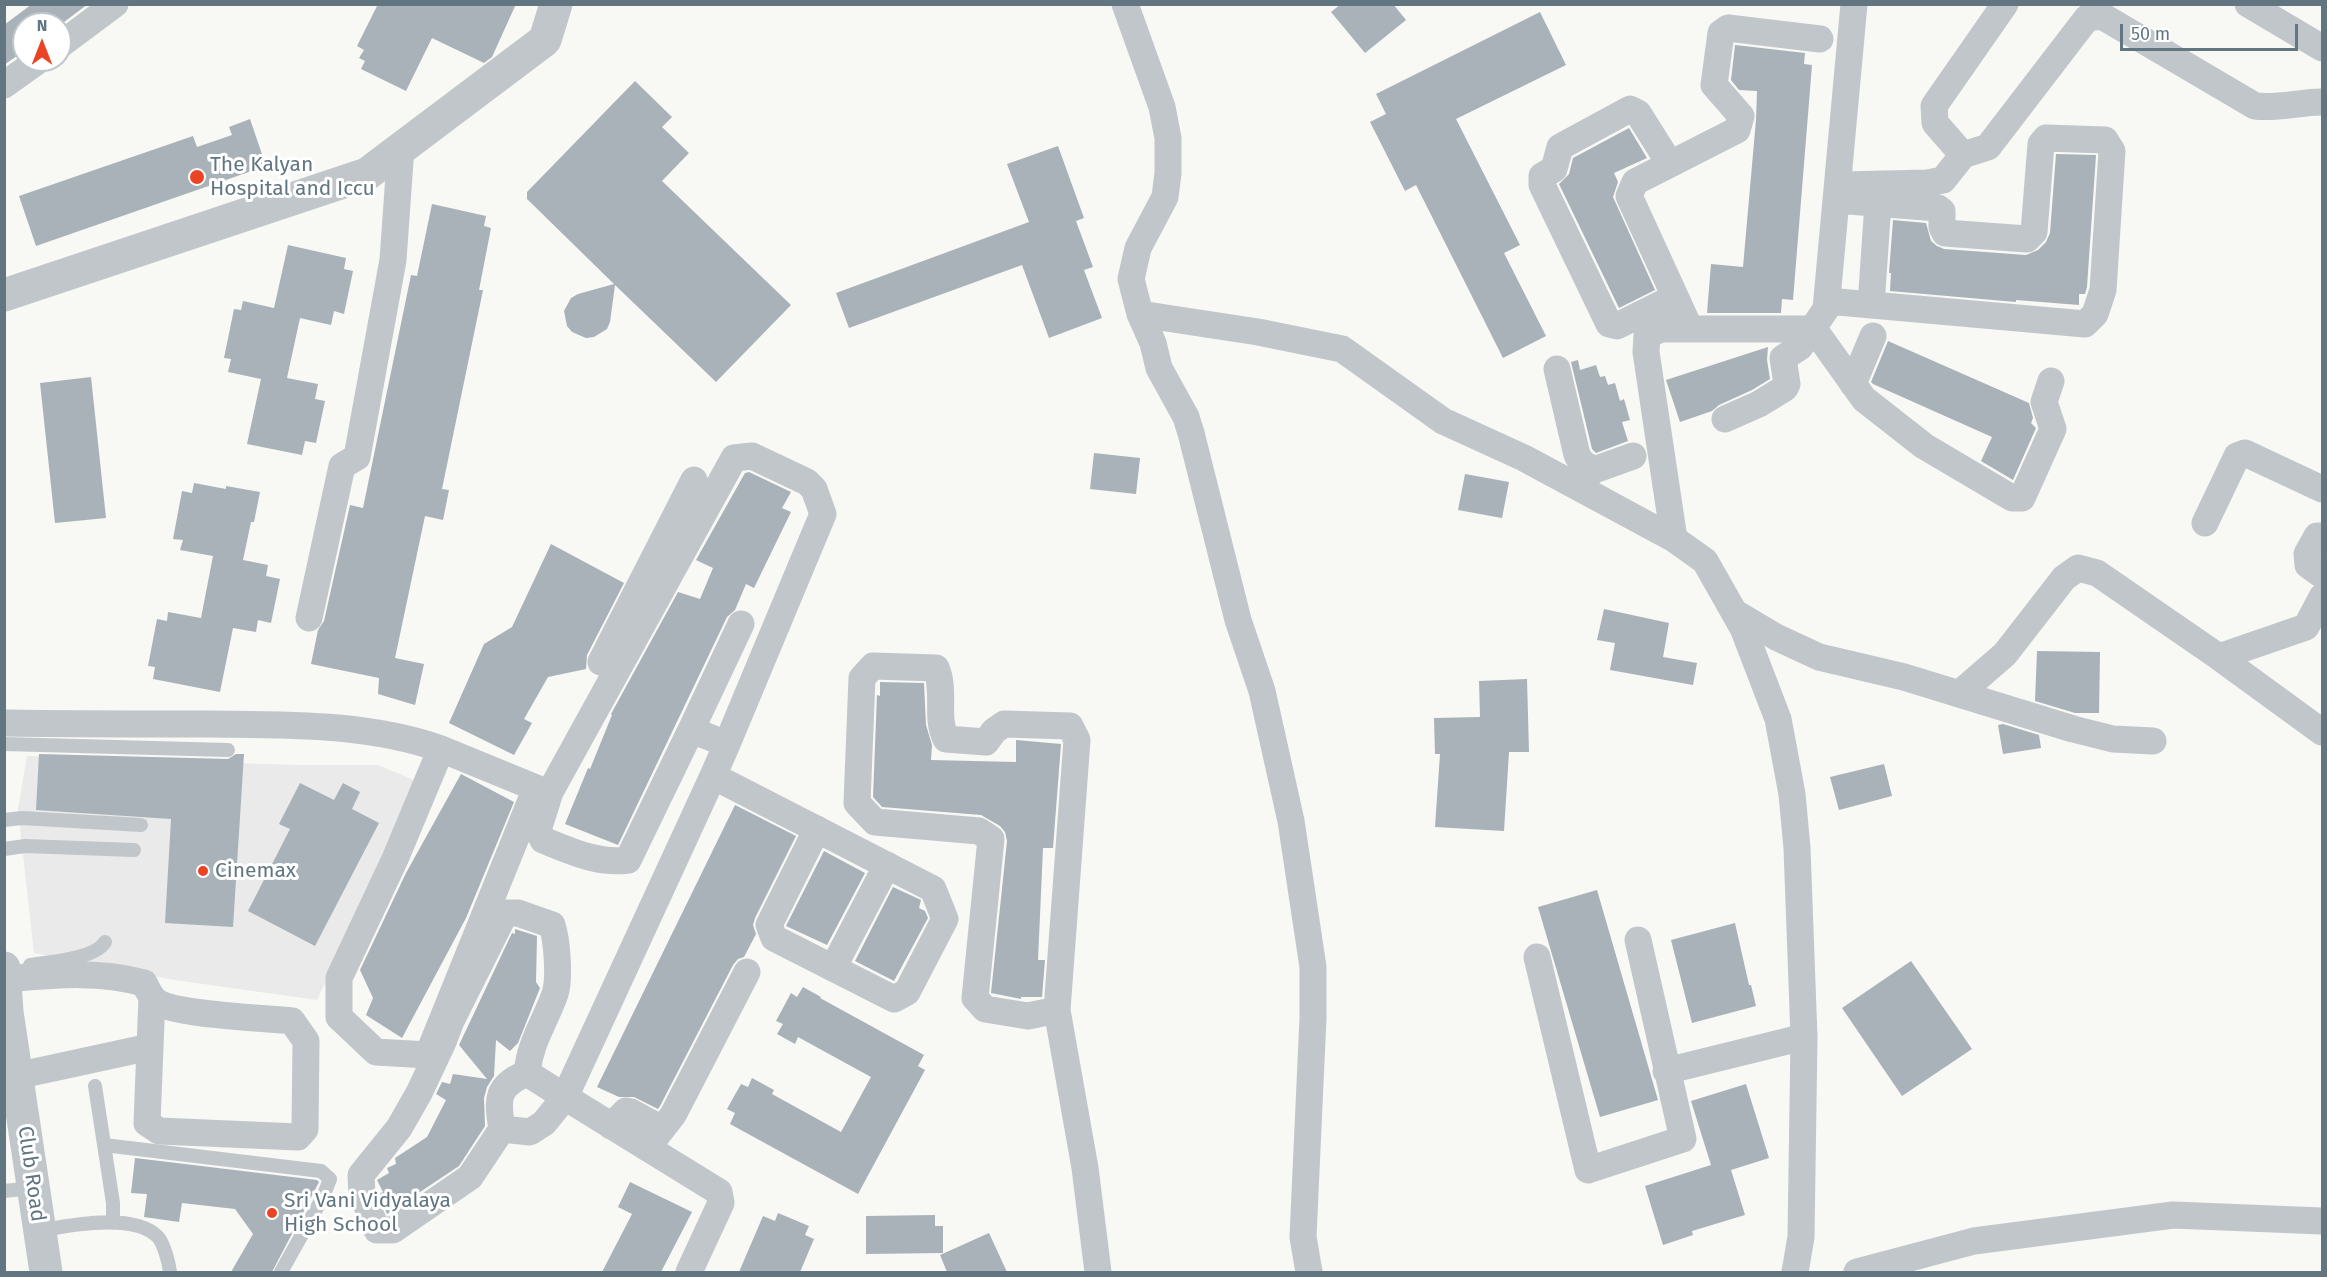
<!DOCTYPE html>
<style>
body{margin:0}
#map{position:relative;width:2327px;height:1277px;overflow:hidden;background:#f8f8f5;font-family:"Fira Sans",sans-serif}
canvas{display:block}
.frame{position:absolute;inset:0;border:6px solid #627682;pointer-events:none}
.north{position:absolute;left:12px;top:12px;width:60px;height:60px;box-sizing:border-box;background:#fff;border:2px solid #c0c8cd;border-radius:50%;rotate:0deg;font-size:16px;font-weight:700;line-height:24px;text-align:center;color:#627682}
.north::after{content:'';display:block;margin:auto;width:21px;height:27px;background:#ea4424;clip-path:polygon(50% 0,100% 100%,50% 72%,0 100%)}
.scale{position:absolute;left:2120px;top:24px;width:178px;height:27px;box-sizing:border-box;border:3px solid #627682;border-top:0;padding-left:8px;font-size:18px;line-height:21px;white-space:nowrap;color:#627682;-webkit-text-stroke:4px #fff;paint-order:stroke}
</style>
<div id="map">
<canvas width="2327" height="1277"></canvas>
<div class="frame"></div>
<div class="north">N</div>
<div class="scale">50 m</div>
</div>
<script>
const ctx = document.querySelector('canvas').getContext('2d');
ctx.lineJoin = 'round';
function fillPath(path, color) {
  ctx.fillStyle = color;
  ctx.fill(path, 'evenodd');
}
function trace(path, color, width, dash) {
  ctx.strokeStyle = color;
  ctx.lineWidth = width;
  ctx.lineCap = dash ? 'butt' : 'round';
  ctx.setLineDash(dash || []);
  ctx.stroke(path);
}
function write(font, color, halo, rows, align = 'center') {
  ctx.font = font + ' "Fira Sans",sans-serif';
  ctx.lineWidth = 6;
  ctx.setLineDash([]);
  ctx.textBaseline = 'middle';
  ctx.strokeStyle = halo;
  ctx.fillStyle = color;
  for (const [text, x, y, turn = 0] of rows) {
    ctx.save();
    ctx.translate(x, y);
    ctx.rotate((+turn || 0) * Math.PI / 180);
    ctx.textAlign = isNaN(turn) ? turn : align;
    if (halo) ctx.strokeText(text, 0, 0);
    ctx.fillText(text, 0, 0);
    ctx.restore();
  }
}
const built = new Path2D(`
 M27 756 295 765H378L421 783 317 1000 175 980 34 953 18 809Z`);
const building = new Path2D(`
 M32 4H88L60 25 24 24V51L4 65V25Z
 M378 4H516L492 57 484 63 432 38 406 91 361 69 365 61 359 58 364 50 357 46Z
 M1341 4H1393L1406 20 1365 53 1331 12Z
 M1540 12 1566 65 1456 119 1520 245 1504 253 1546 336 1503 358 1416 185 1405 191 1370 122 1386 114 1376 94Z
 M1735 45 1805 53 1804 64 1812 65 1793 300 1782 299 1781 313H1707L1711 264 1743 267 1756 120 1757 91 1739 90 1731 80Z
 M635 81 672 117 662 127 689 153 662 181 791 305 716 382 615 285 610 322 607 329 594 337 586 338 572 332 567 326 564 311 571 298 578 294 614 284 527 199V192Z
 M250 119 266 166 36 246 19 196 193 136 197 147 232 135 229 127Z
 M1629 128 1647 158 1614 173 1618 182 1613 197 1655 290 1619 308 1559 184 1569 174 1573 158Z
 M1058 146 1084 218 1076 221 1093 267 1084 270 1102 318 1049 338 1022 265 849 328 836 293 1029 222 1007 164Z
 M2056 154 2096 155 2087 287 2085 294H2079V305L2016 300V302L1890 291 1891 273H1889L1893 220 1926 223 1931 241 1937 246 1944 249 2026 255 2038 250 2046 242 2050 233Z
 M432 204 486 216 484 226 491 228 479 290H483L442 489 449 490 443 520 425 516 395 658 424 664 415 705 378 694 379 678 311 664 318 630 324 621 350 505 363 508 411 275 417 276Z
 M288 245 346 258 344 269 353 271 344 314 334 311 331 325 300 318 287 378 318 384 315 399 325 401 316 443 305 441 302 455 247 444 261 379 228 372 231 359 224 358 234 309 241 310 243 301 274 308Z
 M1888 341 2029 403 2033 418 2031 423 2036 428 2013 480 1981 461 1992 437 1873 384 1871 382Z
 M1768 347 1767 360 1770 379 1752 390 1719 405 1712 411 1680 422 1666 380Z
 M1578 360 1580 370 1596 365 1600 377 1605 376 1608 385 1615 383 1620 401 1624 399 1630 420 1622 422 1628 441 1596 453 1592 449 1571 362Z
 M91 377 106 518 55 523 40 383Z
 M1094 453 1140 458 1136 494 1090 489Z
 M749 472 791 492 782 508 791 512 754 588 746 584 735 610 727 617 618 845 565 824 588 768 590 769 612 715 611 714 678 592 700 599 713 568 696 560 745 473Z
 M1465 474 1509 482 1502 518 1458 510Z
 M194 483 226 489V486L260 492 254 522H251L243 560 268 565 266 576 280 579 271 623 258 620 256 632 233 628 220 692 153 679 155 667 148 666 157 619 167 621 168 612 201 618 213 556 180 550 183 540 173 539 182 491 192 493Z
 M551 544 624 583 587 655 586 669 548 677 524 719 532 723 514 755 449 723 484 644 512 627Z
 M1604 609 1669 623 1663 657 1697 663 1693 685 1610 670 1615 643 1597 640Z
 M2037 651 2100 652 2099 713H2075L2035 701Z
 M1527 679 1529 752H1509L1504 831 1435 827 1440 754H1435L1434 718 1480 717 1479 681Z
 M880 682 924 683 926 725 932 745 931 760 1016 762V740L1061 744 1053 848H1043L1038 960H1045L1042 997H1021V999L991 993 1007 841 1005 832 1000 826 981 815 882 807 873 797 877 695 880 696Z
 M2003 724 2039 735 2041 748 2003 754 1998 725Z
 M39 754 228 759 236 754H244L233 927 165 923 171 819 36 810Z
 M1884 764 1892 796 1839 810 1830 777Z
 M461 774 514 802 466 918 402 1038 366 1015 373 998 360 970 406 873Z
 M300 783 334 800 343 783 360 792 352 809 379 823 315 946 248 911 290 829 279 824Z
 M735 805 796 836 755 918 753 925 756 934 744 957 738 959 733 965 660 1106 658 1109 634 1097H619L597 1087Z
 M824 851 865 873 827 945 786 926Z
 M893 887 921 900 919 908 925 911 928 918 894 981 855 961Z
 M1597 890 1658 1100 1600 1117 1538 907Z
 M1735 923 1749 985H1751L1756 1006 1692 1023 1671 940Z
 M515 929 537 936 536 982 540 988 518 1043 510 1051 496 1040 494 1076 487 1087 484 1098 485 1126 459 1166 387 1214 379 1194 383 1192 377 1180 389 1173 387 1168 396 1164 395 1158 427 1137 446 1100 436 1094 442 1082 450 1084 453 1074 487 1079 459 1045 512 933 515 934Z
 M1911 961 1972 1049 1902 1096 1842 1008Z
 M803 987 821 997 820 998 924 1055 918 1066 925 1070 858 1194 730 1124 735 1113 727 1109 741 1084 748 1087 752 1078 774 1090 772 1094 841 1132 871 1077 798 1037 795 1044 777 1034 783 1024 776 1021 791 993 797 997Z
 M1746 1084 1769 1158 1731 1170 1745 1215 1692 1231 1693 1235 1663 1245 1645 1186 1711 1165 1691 1101Z
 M135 1158 317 1180 319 1182 272 1272H231L253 1234 235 1209 182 1203 179 1222 144 1217 147 1194 131 1193Z
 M630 1182 692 1212 661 1272H602L632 1214 618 1207Z
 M778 1213 809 1226 805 1235 814 1239 800 1272H739L763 1216 775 1221Z
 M935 1215V1226H943V1253L866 1254V1216Z
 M989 1233 1007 1272H947L940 1255Z`);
const service = new Path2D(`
 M4 744 228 750
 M4 820 22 818 141 825
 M4 849 25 846 134 850
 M30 965C49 962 95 959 105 942
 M95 1086 113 1203V1223
 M104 1145 321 1171 330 1179 323 1197 281 1272
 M4 1191 33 1188
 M39 1231C68 1225 134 1212 158 1237 164 1244 169 1263 170 1272`);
const minor = new Path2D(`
 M1125 4 1162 107 1168 138V173L1165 197 1138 248 1131 279 1140 314 1258 332 1342 349 1443 421 1524 458 1576 486 1674 539 1705 561 1743 628 1778 719 1792 794 1797 848 1804 1037 1801 1237 1795 1272
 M2248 4 2322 48
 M60 45 115 4
 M4 85 39 60
 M1963 155 1935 123 1934 106 2005 4
 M1670 164 1638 113 1630 109 1560 147 1554 169 1542 176V185L1609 324 1617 326 1675 297
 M1842 185 1927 183 1943 180 1963 155 1988 147 2087 18 2102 16 2255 106C2277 109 2300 102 2322 102
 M1827 301 2085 324 2095 314 2103 290 2112 151 2105 140 2046 138 2041 144 2034 232 2027 239 1945 233 1942 227V211L1938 208 1836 200
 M1871 305 1878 203
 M1140 314 1153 343 1159 368 1186 417 1191 433 1238 620 1262 691 1291 821 1313 967V1018L1303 1237 1309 1272
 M1690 329 1629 196 1635 182 1737 130 1741 116 1714 85 1721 33 1728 28 1820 39
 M1557 369 1577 455 1582 463 1594 470
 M1853 384 1873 336
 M1725 419 1759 404 1785 388 1787 384 1783 358 1800 347 1826 309 1854 4
 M1581 481 1594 470 1633 456
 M2205 523 2237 456 2245 453 2322 489
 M2322 536H2317L2307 554 2308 565 2322 575
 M1674 539 1646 352 1647 335 1661 329H1814L1864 399 1924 446 2012 498H2022L2053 429 2044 402 2051 381
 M1734 612 1776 637 1819 657 1904 677 2073 729 2113 739 2153 741
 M309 618 342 466 357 457 393 260 401 147
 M2219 657 2306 627 2322 597
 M601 662 694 480
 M1959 694 2005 654 2064 578 2078 568 2097 573 2219 657 2322 732
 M4 723C73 724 142 724 210 724 288 725 367 723 441 749L536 788 428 1055 376 1052 339 1017V978L395 859 441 749
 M691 730 741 624
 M713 776C786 814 860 851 933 889L945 919 907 992 894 999 774 938 769 925 817 829
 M505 913H518L552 925C557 940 560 979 555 994 545 1022 530 1042 527 1073L565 1097 544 1123 530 1132 502 1129 470 1177 393 1230H377L362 1194 361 1175 399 1128 419 1093 443 1042 451 1021Z
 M1537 957 1588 1170 1683 1139 1638 940
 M833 968 887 865
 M6 979C53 975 98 970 144 983 148 990 151 998 157 1002 176 1015 265 1018 292 1021L306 1041 305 1129 298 1137 159 1131 147 1123 152 997
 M1057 1010 1028 1016 985 1009 975 998 991 839 979 831 875 822 857 803 862 678 873 666 936 668C946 691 935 717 946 739L986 742 994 731 1004 724 1070 726 1077 740 1057 1010 1085 1168 1098 1272
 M1666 1071 1804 1037
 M16 1076 150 1047
 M611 1126 626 1111 631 1112 662 1129
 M502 1129C497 1099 496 1086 527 1073
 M647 1148 673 1115 747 972
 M689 1272 721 1203 719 1192 565 1097 713 776 727 744 823 514 814 489 807 482 752 456 734 458 550 792 538 830 543 840C570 851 598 864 628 860L691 730 727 744
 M1857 1272 1974 1241 2173 1215 2322 1221`);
const tertiary = new Path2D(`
 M4 295 367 174 545 40 556 4
 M4 968 7 1012 46 1272`);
const markers = [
 [197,177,8,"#ea4424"],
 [203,871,6,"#ea4424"],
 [272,1213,6,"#ea4424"]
];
const poiNames = [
 ["The Kalyan",210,165],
 ["Hospital and Iccu",210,189],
 ["Cinemax",215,871],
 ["Sri Vani Vidyalaya",284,1201],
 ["High School",284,1225]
];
const streetNames = [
 ["Club Road",31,1174,82]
];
fillPath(built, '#e9eae9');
fillPath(building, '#a8b2b8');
trace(service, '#c1c6ca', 14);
trace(minor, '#c1c6ca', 27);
trace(tertiary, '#c1c6ca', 33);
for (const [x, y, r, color] of markers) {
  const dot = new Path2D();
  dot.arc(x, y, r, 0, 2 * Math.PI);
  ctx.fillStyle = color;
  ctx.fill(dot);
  trace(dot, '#fff', 2);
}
write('21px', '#627682', '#fff', poiNames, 'left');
write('21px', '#627682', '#fff', streetNames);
</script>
